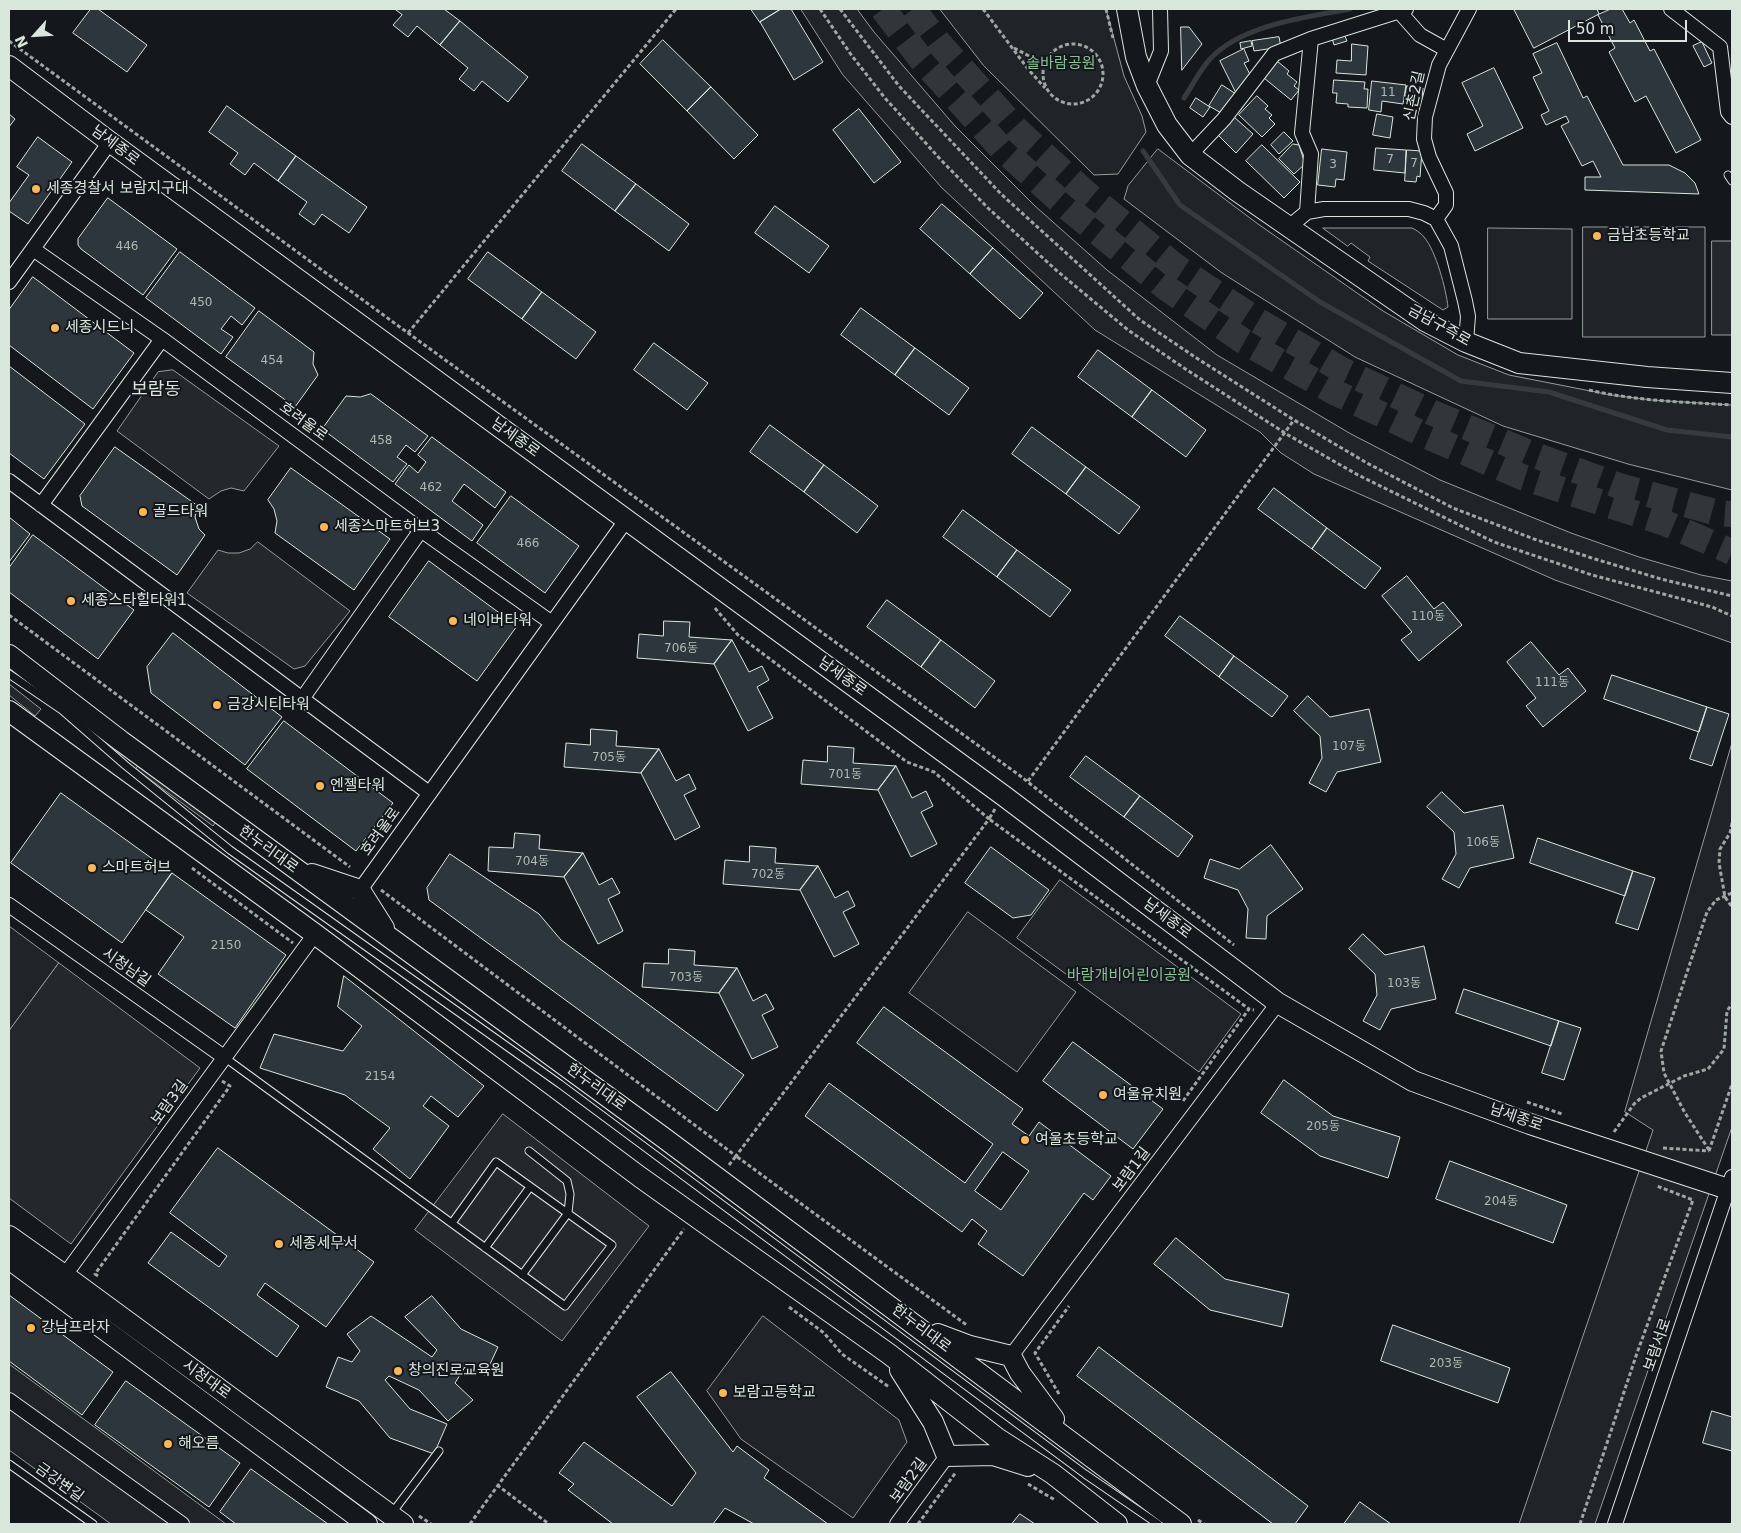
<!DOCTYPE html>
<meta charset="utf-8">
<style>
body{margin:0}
#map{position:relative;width:1741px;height:1533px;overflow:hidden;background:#14181c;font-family:"DejaVu Sans",sans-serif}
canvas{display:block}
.frame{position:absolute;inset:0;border:10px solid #d8e6dc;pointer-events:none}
.north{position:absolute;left:10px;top:10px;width:50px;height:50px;-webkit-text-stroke:4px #14181c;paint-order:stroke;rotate:244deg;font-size:14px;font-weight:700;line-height:20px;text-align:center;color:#d8e6dc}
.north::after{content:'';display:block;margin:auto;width:18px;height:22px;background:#d8e6dc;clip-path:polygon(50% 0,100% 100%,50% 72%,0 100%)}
.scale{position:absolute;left:1568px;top:20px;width:119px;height:22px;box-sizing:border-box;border:2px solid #d8e6dc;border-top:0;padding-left:6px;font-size:15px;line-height:18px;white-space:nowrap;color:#d8e6dc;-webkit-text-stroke:4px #14181c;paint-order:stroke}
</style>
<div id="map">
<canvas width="1741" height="1533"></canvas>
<div class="frame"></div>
<div class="north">N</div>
<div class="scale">50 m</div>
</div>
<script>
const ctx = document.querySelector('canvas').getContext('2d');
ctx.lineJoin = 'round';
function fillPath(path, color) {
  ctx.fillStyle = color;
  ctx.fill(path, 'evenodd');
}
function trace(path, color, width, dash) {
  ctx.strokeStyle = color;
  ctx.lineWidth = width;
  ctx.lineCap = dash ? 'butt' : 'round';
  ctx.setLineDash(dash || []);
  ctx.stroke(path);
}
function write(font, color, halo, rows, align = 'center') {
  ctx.font = font + ' "DejaVu Sans","Noto Sans KR",sans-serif';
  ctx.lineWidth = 4;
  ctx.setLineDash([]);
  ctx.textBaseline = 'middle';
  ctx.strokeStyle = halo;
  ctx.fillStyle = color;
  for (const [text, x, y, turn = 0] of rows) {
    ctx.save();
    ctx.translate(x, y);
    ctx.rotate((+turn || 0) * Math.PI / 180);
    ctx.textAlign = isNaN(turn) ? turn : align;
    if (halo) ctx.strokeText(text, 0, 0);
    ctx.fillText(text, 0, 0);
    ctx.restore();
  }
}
const green = new Path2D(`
 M801 9H857L874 32 955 126 1035 206 1107 270 1217 355 1351 434 1440 480 1571 533 1639 557 1701 575 1732 581V643L1555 580 1314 474 1281 453 1260 432 1095 330 942 188 843 75Z
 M940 9H1106L1124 76 1142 116 1146 132 1118 174 1094 175 984 66Z
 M1158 149 1258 224 1324 270 1383 311 1458 355 1509 375 1611 395 1652 400 1732 405V490L1628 464 1503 426 1355 357 1222 273 1124 199 1128 186Z
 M1583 227H1705V337H1583Z
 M1323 228H1412C1416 230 1421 233 1424 237 1436 251 1446 289 1448 307L1443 310 1368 261 1370 257 1351 243 1348 246Z
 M1488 228 1572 229V319H1488Z
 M1732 743V1127L1595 1524H1519L1653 1130 1625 1112Z
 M1060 880 1241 1014 1199 1072 1017 938Z
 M968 912 1076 992 1017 1072 909 993Z
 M9 926 59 963 9 1031Z
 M763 1316 899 1420 907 1442 853 1518 741 1439 707 1391Z
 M9 1364 226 1524H111L9 1450Z`);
const parking = new Path2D(`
 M1712 241H1732V335H1712Z
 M173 370 279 446 244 491 231 488 221 491 209 499 117 431 158 372Z
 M258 542 350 611 305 666 294 669 187 593 218 550 228 553H239L250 549Z
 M9 684 41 709 35 716 9 695Z
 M141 762 218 819 213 826 136 769Z
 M59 963 200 1068 71 1244 9 1198V1031Z
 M503 1114 649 1226 562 1341 415 1230Z`);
const stream = new Path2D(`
 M1184 98C1192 86 1200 70 1210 59 1241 25 1306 17 1350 9
 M1143 151 1180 205 1320 302 1461 381 1549 392 1667 430 1732 437`);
const building = new Path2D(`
 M91 9H98L147 45 127 72 73 33Z
 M395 9H444L460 21 440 45 417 26 408 37 393 25 402 15Z
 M751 9H781L760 22Z
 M781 9H791L823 62 794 80 760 22Z
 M1514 9H1597L1599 14 1534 48Z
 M1611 9H1622L1630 23 1634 20 1650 51 1654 49 1701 140 1676 153 1646 96 1635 102 1609 52 1615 48 1598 15Z
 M460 21 528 77 508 102 482 81 474 91 459 79 468 68 440 45Z
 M1181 27H1189L1202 44 1182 70Z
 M1344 34 1347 41 1334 45 1332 38Z
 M1279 37 1281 47 1254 51 1252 41Z
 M663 40 711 87 687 111 640 64Z
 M1251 41 1252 46 1241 49 1240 43Z
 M1702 42 1712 63 1704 67 1693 46Z
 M1557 43 1583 98 1587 96 1623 165H1669L1685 173 1695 183 1699 194 1585 190V177H1601L1593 161 1582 166 1561 126 1569 122 1566 116 1546 125 1541 115 1549 111 1533 77 1542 73 1533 54Z
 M1352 44 1368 46 1366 75 1336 73 1337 60 1351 61Z
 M1244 49 1249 61 1244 63 1252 78 1236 93 1220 61Z
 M1277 61 1289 71 1287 74 1297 82 1294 86 1299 90 1291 100 1264 78Z
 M1494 68 1523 128 1475 151 1467 134 1483 126 1462 83Z
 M1334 80 1365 82 1364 89H1368L1367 108 1348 107V104L1336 103 1337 93H1333Z
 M1372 81 1406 85 1403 104 1382 101 1381 112 1369 110Z
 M1222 85 1236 94 1223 114 1209 106Z
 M1407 86 1423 88 1422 99 1405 96Z
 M711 87 758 135 734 159 687 111Z
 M1257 96 1268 106 1265 109 1272 115 1269 118 1275 124 1262 137 1239 115Z
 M1196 98 1210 107 1203 117 1190 108Z
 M227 106 296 156 278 181 254 163 245 175 230 164 238 153 209 132Z
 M859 109 901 162 874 183 833 130Z
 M9 114 15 119 9 127Z
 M1377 114 1393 117 1390 138 1373 135Z
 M1234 117 1253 134 1236 153 1218 135Z
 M1284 132 1293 141 1279 154 1271 145Z
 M38 137 72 162 28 224 9 211V203L29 175 17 167Z
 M582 144 636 184 615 211 562 171Z
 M1293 144 1299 145 1305 164 1294 174 1279 159Z
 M1262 145 1300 182 1284 198 1246 161Z
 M1376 148 1406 150 1405 173 1374 170Z
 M1322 149 1347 152 1344 180 1336 179 1335 187 1318 185Z
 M1407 150 1422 151 1420 177 1417 176 1416 182 1405 181Z
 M296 156 367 207 349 233 322 214 314 225 299 214 307 202 278 181Z
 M636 184 689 224 669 251 615 211Z
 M108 198 177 249 143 295 81 249 78 245V239Z
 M942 204 993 248 970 274 920 229Z
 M775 206 829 246 809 273 755 233Z
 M993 248 1043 293 1020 319 970 274Z
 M180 252 255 308 242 325 231 316 221 329 233 337 221 354 146 298Z
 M488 252 542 292 522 319 468 279Z
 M33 277 134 353 93 409 9 345V310Z
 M542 292 596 332 576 359 522 319Z
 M861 308 915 348 895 375 841 335Z
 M259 311 314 352 313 364 318 375 295 407 226 357Z
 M654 343 708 383 687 410 634 370Z
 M915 348 969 388 949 415 895 375Z
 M1098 350 1152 390 1132 417 1078 377Z
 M9 366 85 424 44 479 9 453Z
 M1152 390 1206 430 1186 457 1132 417Z
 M371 394 428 436 415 452 406 445 397 457 407 464 393 482 322 429 346 396 360 397Z
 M770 425 824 465 804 492 750 452Z
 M1032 427 1086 467 1066 494 1012 454Z
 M432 437 506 492 495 508 464 484 452 501 483 525 472 541 395 484 409 465 418 473 426 462 418 455Z
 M115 447 198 506 195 517 199 529 205 535 177 575 82 506 80 496Z
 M824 465 878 506 857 533 804 492Z
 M1086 467 1140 507 1119 534 1066 494Z
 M291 468 390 539 354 590 275 533 277 521 274 509 268 500Z
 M1274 488 1327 528 1312 549 1258 509Z
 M511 496 579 546 545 593 477 543Z
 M963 510 1017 550 997 577 943 537Z
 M9 517 30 534 9 562Z
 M1327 528 1381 568 1365 589 1312 549Z
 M33 535 134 610 98 659 9 592V568Z
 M1017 550 1071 590 1050 617 997 577Z
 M429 561 517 626 477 681 389 617Z
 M1407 576 1434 609 1443 602 1462 625 1419 661 1401 640 1412 632 1382 596Z
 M887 600 941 640 921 667 867 627Z
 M1180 616 1234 656 1219 677 1165 636Z
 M664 621 690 622 689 637 732 640 714 664 637 658 639 634 663 636Z
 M173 633 282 717 245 765 151 693 147 667Z
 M732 640 749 672 762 666 769 680 757 687 773 718 748 731 714 664Z
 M941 640 995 681 975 708 921 667Z
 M1531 642 1559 675 1568 668 1586 691 1543 727 1526 706 1536 698 1507 662Z
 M1234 656 1288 696 1272 717 1219 677Z
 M1612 675 1707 707 1699 732 1604 699Z
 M1308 696 1330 717 1369 709 1381 762 1337 772 1326 792 1309 783 1322 758 1320 736 1294 711Z
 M1707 707 1729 714 1712 766 1690 759Z
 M284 721 393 803 356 851 247 769Z
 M591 729 617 731 616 746 659 749 641 773 564 767 566 743 590 745Z
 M828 746 854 748 853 763 896 766 878 790 801 784 803 760 827 762Z
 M659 749 676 781 689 774 696 789 684 795 700 827 675 840 641 773Z
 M1086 756 1140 796 1124 817 1070 777Z
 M896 766 912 798 926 791 933 806 921 812 937 844 911 857 878 790Z
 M1442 792 1464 813 1503 805 1514 858 1470 868 1459 888 1442 879 1456 854 1454 832 1427 807Z
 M61 793 172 873 122 943 11 863Z
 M1140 796 1193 836 1178 857 1124 817Z
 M515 833 540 835 539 849 583 853 564 877 488 871 489 847 513 848Z
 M1538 838 1633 871 1625 896 1530 863Z
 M1271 845 1303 889 1267 916 1266 939 1246 938 1248 909 1238 890 1204 878 1210 859 1239 869Z
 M750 846 776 848 775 863 818 866 800 890 723 884 725 860 749 862Z
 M991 847 1049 890 1031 915 1013 918 965 883Z
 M583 853 599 885 612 878 620 893 608 899 623 931 598 944 564 877Z
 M450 854 539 914 561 940 744 1075 717 1111 429 900 427 888Z
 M818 866 835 898 848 891 855 906 843 912 859 944 834 957 800 890Z
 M1633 871 1655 878 1638 930 1616 923Z
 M172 873 286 955 235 1028 158 974 184 937 146 910Z
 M1363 934 1385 955 1424 946 1436 999 1391 1009 1380 1030 1363 1021 1377 995 1375 974 1349 949Z
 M669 949 695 951 694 965 737 968 719 993 642 987 644 963 668 964Z
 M737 968 753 1001 766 994 774 1009 762 1015 778 1047 752 1059 719 993Z
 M344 976 484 1086 458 1117 431 1096 423 1106 449 1126 410 1179 373 1149 390 1128 345 1095 260 1068 274 1034 343 1051 362 1026 338 1007Z
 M1464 989 1559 1021 1551 1046 1456 1013Z
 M884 1007 1023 1109 1012 1124 1029 1136 1039 1122 1111 1176 1093 1200 1084 1193 1023 1276 978 1244 987 1231 972 1219 962 1232 805 1116 829 1083 965 1183 993 1144 857 1043ZM1003 1152 1029 1171 1001 1210 975 1191Z
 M1559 1021 1581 1028 1564 1080 1542 1073Z
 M1073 1042 1163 1109 1133 1149 1043 1081Z
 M1284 1080 1333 1116 1400 1137 1388 1178 1320 1156 1261 1113Z
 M218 1148 374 1262 326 1327 265 1283 257 1295 299 1326 277 1357 148 1263 171 1232 219 1267 227 1256 170 1213Z
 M1450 1161 1567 1205 1553 1243 1436 1199Z
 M1176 1238 1225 1279 1289 1294 1282 1327 1210 1310 1154 1264Z
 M9 1295 113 1372 82 1415 9 1361Z
 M432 1296 461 1329 498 1347 485 1375 465 1367 455 1383 473 1400 448 1421 419 1390 389 1376 385 1380 410 1409 447 1424 434 1454 390 1438 359 1401 326 1387 338 1357 352 1362 360 1351 347 1334 371 1316 432 1357 437 1350 405 1317Z
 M1393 1325 1510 1368 1498 1403 1381 1361Z
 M1099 1347 1308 1506 1295 1524H1273L1077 1376Z
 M671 1372 733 1452 737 1446 769 1470 764 1478 828 1524H754L725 1508 713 1524H613L568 1490 574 1484 559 1473 584 1442 672 1506 696 1473 637 1397Z
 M126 1381 240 1463 209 1507 95 1425Z
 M1712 1411 1732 1417V1451L1703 1443Z
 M251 1469 328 1524H236L220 1512Z
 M1360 1502 1391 1524H1344Z
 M1020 1514 1035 1524H1012Z`);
const highwayTunnel = new Path2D(`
 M883 9 921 59 1001 148 1069 209 1165 287 1243 341 1334 392 1427 436 1522 477 1665 523 1732 552
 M913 9 938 42 1017 130 1087 194 1175 266 1255 319 1340 369 1433 413 1532 454 1619 486 1718 513 1732 514`);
const path = new Path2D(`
 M820 9 852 56 885 98 941 160 988 208 1056 270 1128 330 1187 370 1288 435 1358 475 1494 542 1592 575 1712 607 1732 616
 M840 9 899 86 1001 194 1140 320 1198 359 1294 420 1367 463 1453 508 1534 539 1595 559 1661 579 1732 596
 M983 9 1028 69 1045 88
 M1106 9 1113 38
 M9 41 408 333 1019 775 1234 945
 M1043 74a30 30 0 1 1 60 0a30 30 0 1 1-60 0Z
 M1014 48 1044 64
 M408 333 676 9
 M1589 390C1636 401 1684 402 1732 405
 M9 615 350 867
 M1028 781 1294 420
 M995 809 989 819 1249 1009
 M1732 823 1730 833 1720 849 1719 863 1725 897 1732 907
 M192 868 293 943
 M381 890 736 1156 989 819 934 772 907 762 738 635 714 607
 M1183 1101 1249 1009 1254 1010
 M1527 1102 1562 1114
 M1614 1132 1634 1104 1641 1098 1684 1076 1708 1069 1724 1049 1727 1011 1732 1004
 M1663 1148 1709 1151
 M1709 1150 1685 1113 1664 1073 1661 1051 1707 912 1716 900 1732 893
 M1709 1151 1732 1084
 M729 1165 736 1156 968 1326
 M98 1276 95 1274 230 1086 222 1081
 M789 1307 824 1333 842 1354 889 1387
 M1059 1394 1035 1353 1069 1306
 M1028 1484 1055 1500
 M497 1485 549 1524
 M419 1516 431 1524
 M1198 1520 1204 1524
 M470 1524 684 1229
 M918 1524 956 1472
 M1580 1524 1637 1353 1693 1200 1657 1186`);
const lane = new Path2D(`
 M1728 175 1732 181
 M9 674 62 710 125 765 230 850 560 1084 1085 1474 1158 1524
 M224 1057 565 1306 612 1245 496 1162 452 1223
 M485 1248 530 1187
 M522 1275 568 1213 570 1194 567 1181 529 1151
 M9 1464 93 1524
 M392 1513 439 1451`);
const street = new Path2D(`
 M1397 9 1420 35 1447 50
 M1671 9 1720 47 1728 112 1732 117
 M1147 86 1161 51 1160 9
 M1190 155 1224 119 1274 54 1311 39 1406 9
 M1307 212 1311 154 1302 133 1311 39
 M1436 219 1446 205V193L1429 157 1424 139 1425 117 1439 65 1469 9
 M1289 227 1307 212 1324 209H1409L1424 213 1436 219 1451 246 1465 301 1468 316 1466 342
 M33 249 162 339 421 530 552 623
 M9 282 110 142
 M9 481 429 793
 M41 505 162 339
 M302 699 421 530
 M360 890 627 519
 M9 905 224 1057
 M59 1283 315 934
 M1011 1356 1278 1003
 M9 1400 182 1524
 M897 1524 947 1456
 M1615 1524 1732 1177`);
const secondary = new Path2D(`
 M1127 9 1136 57 1147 86 1167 125 1190 155 1237 191 1425 321 1466 342 1519 363 1647 377 1732 383
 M9 66 110 142 1004 796 1278 1003 1413 1081 1530 1124 1728 1189
 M9 655 121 741 664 1138 1181 1524
 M9 711 315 934 640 1177 889 1354 997 1438 1053 1474 1117 1524
 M312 874 360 890 384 928
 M9 1236 64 1275 403 1524
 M9 1259 367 1524
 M938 1334 970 1346 1011 1356 1020 1373 1054 1419
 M900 1370 933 1422 947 1456 993 1455 1028 1466`);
const markers = [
 [36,189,5,"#ffb74d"],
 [1597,236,5,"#ffb74d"],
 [55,328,5,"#ffb74d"],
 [143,512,5,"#ffb74d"],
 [324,527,5,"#ffb74d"],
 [71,601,5,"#ffb74d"],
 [453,621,5,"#ffb74d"],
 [217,705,5,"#ffb74d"],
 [320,786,5,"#ffb74d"],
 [92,868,5,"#ffb74d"],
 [1103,1095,5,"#ffb74d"],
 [1025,1140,5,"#ffb74d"],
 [279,1244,5,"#ffb74d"],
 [31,1328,5,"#ffb74d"],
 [398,1371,5,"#ffb74d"],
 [723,1393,5,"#ffb74d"],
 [168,1444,5,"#ffb74d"]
];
const numberNames = [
 ["11",1388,93],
 ["7",1390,160],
 ["7",1414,164],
 ["3",1333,165],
 ["446",127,247],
 ["450",201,303],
 ["454",272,361],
 ["458",381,441],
 ["462",431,488],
 ["466",528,544],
 ["110동",1428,617],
 ["706동",681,649],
 ["111동",1552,683],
 ["107동",1349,747],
 ["705동",609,758],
 ["701동",845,775],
 ["106동",1483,843],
 ["704동",532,862],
 ["702동",768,875],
 ["2150",226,946],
 ["703동",686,978],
 ["103동",1404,984],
 ["2154",380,1077],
 ["205동",1323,1127],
 ["204동",1501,1202],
 ["203동",1446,1364]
];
const parkNames = [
 ["솔바람공원",1061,64],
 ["바람개비어린이공원",1129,976]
];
const streetNames = [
 ["신촌2길",1415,96,-78],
 ["남세종로",115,146,37],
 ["금남구즉로",1439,326,29],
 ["호려울로",303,422,36],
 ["남세종로",515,438,36],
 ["남세종로",842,677,36],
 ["호려울로",381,832,-54],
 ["한누리대로",268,850,36],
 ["남세종로",1167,919,37],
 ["시청남길",126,968,35],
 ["한누리대로",596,1088,36],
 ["보람3길",170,1103,-54],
 ["남세종로",1516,1118,19],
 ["보람1길",1132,1170,-53],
 ["한누리대로",921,1329,37],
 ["보람서로",1658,1345,-71],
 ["시청대로",206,1380,36],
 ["보람2길",909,1481,-54],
 ["금강변길",59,1483,36]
];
const poiNames = [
 ["세종경찰서 보람지구대",46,189],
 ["금남초등학교",1607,236],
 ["세종시드니",65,328],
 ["골드타워",153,512],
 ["세종스마트허브3",334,527],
 ["세종스타힐타워1",81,601],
 ["네이버타워",463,621],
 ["금강시티타워",227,705],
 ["엔젤타워",330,786],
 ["스마트허브",102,868],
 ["여울유치원",1113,1095],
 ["여울초등학교",1035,1140],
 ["세종세무서",289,1244],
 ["강남프라자",41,1328],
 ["창의진로교육원",408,1371],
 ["보람고등학교",733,1393],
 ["해오름",178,1444]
];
const quarterNames = [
 ["보람동",156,390]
];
fillPath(green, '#202428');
trace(green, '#939e99', 1);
fillPath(parking, '#24282b');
trace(parking, '#939e99', 1);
trace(stream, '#363b3e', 5);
fillPath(building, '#2c363c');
trace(building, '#d8e6dc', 1);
trace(highwayTunnel, '#313739', 26, [26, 13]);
trace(lane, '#d8e6dc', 9);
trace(street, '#d8e6dc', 16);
trace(secondary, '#d8e6dc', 22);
trace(path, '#9da8a2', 3, [4, 2.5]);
trace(lane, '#14181c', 7);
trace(street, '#14181c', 14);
trace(secondary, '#14181c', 20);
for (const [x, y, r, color] of markers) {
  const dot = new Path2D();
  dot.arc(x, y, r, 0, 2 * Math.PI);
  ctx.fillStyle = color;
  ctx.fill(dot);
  trace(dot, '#14181c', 2);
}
write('12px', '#adbab4', null, numberNames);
write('15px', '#8ac095', '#14181c', parkNames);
write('15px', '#d8e6dc', '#14181c', streetNames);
write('15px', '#d8e6dc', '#14181c', poiNames, 'left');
write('18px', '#d8e6dc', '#14181c', quarterNames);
</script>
